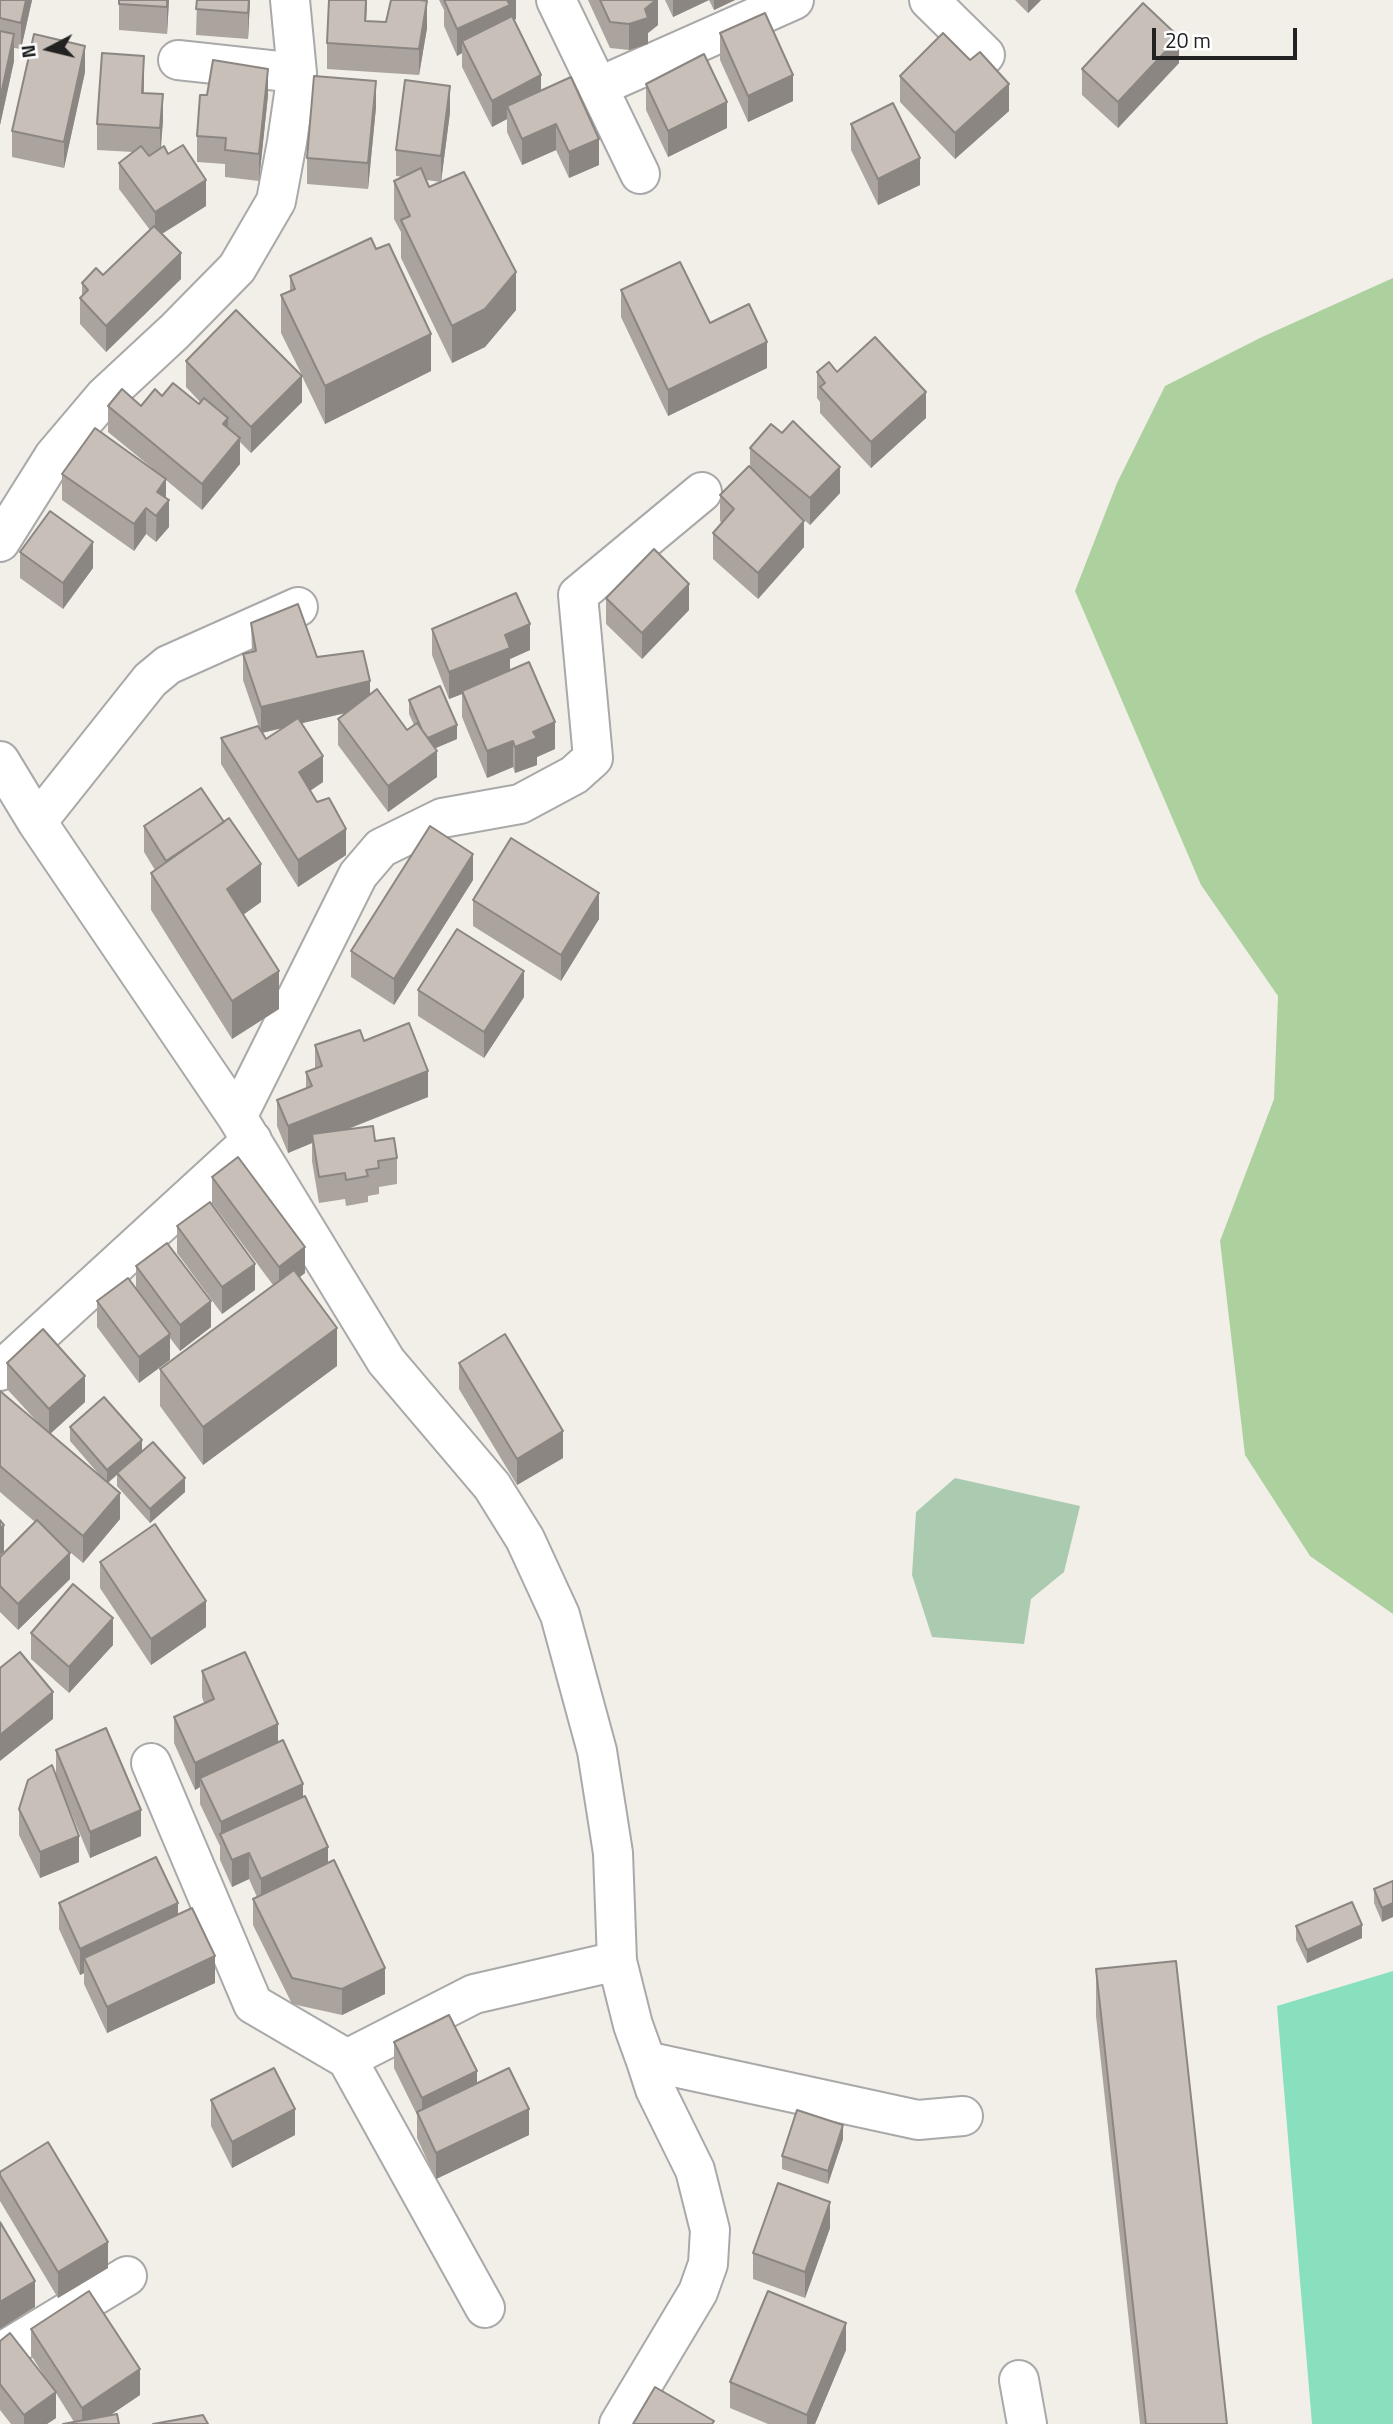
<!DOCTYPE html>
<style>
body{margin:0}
#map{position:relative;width:1393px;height:2424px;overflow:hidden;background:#f2efe9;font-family:"Titillium Web",sans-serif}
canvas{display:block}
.north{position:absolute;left:14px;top:14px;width:70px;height:70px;-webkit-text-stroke:5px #fff;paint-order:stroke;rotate:263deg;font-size:19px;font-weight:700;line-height:28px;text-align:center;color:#222}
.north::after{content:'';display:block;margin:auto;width:24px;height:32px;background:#222;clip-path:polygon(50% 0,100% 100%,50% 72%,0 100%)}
.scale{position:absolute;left:1152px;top:28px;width:145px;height:32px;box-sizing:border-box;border:4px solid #222;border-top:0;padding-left:9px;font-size:21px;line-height:24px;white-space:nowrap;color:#222;-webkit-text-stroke:5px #fff;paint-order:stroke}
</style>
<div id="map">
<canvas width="1393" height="2424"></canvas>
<div class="north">N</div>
<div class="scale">20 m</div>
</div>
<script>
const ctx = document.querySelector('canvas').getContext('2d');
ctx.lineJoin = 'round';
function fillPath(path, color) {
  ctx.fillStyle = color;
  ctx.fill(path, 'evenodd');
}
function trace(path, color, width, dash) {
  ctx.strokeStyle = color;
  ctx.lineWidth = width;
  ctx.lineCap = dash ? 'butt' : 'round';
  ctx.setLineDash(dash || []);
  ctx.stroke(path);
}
const forest = new Path2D(`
 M1393 278V1614L1310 1556 1245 1455 1220 1241 1274 1099 1278 996 1201 885 1075 591 1117 483 1165 386 1262 337Z`);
const cemetery = new Path2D(`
 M955 1478 1080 1506 1064 1572 1031 1599 1024 1644 932 1637 912 1575 916 1512Z`);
const pitch = new Path2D(`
 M1393 1971V2424H1312L1277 2006Z`);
const minor = new Path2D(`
 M556 0 640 174
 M929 0 985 55
 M178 60 297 73
 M598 87 794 0
 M0 542 54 456 104 397 174 332 237 268 276 201 287 142 297 73 290 0
 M0 761 37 822 237 1117 386 1361 492 1486 525 1539 560 1615 597 1751 613 1853 617 1961 633 2025 646 2061 655 2089 695 2170 710 2230 708 2264 698 2292 619 2424
 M37 822 150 680 168 665 298 607
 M237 1117 358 875 381 848 442 818 520 804 574 775 593 758 578 595 702 492
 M0 1371 252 1140
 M151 1763 253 2004 347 2059 474 1994 617 1961
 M347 2059 485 2308
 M646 2061 918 2120 963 2116
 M0 2353 127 2276
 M1019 2380 1027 2424`);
const wall = new Path2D(`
 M0 0H32L21 49 14 48V61L0 125Z
 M119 0H169L167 34 119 30Z
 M197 0H250L248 39 196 35Z
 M367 0 366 21 427 28 419 75 327 69V43Z
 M439 0H516V19L514 20 541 91 599 165 569 178 556 150 522 165 507 132V119L492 127 462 67V53L457 56 444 26V10Z
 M588 0H658V25L648 33V44L629 50 610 48Z
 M665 0H709L673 17Z
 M709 0H735L714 10Z
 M1015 0H1041L1028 13Z
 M720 33 793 101 748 122 720 60Z
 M970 60 1009 111 955 159 900 102V76Z
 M1179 63 1118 128 1082 95V69Z
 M85 72 64 168 12 157V131Z
 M144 82V93L163 120 161 149 168 154 206 206 162 234 181 279 106 352 80 324V298L82 296V283L103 275 150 230 119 189V163L133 152 97 150V124Z
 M646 84 727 128 668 157 646 110Z
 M268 95 259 181 225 177V164L197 162V136Z
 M376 107 368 189 307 184V158Z
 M450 112 441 182 426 180 429 187 516 310 485 347 452 363 401 258V232L394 219V181L403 177 396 176V150Z
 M851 124 920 185 878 205 851 150Z
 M290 276 431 371 325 424 302 376V402L251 453 240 442V464L202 510 166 480V498L169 527 156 542 146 534 134 551 62 500V474L152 468 108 432V406H141L162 396 199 404 200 402 186 387V361L302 375 281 333V295L290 292Z
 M621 290 710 323 767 368 668 416 621 317Z
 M817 372H837L926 418 871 468 820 413V402L817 398Z
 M750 448 840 493 810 525 794 511 804 547 758 599 713 559V533L722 523 720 521V495L750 467Z
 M20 552 93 568 63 609 20 578Z
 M606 598 689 610 642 659 606 624Z
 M251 623 317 657 370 695 407 730 414 725 409 714V700L457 739 436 748 437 777 388 812 338 745V719L346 713 302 723 323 782 310 791 346 855 298 887 221 764V738L259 727 243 680V654L252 652ZM283 728 266 739 262 733Z
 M432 629 530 650 510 659V670L555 749 537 757V765L515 773 513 767 487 778 462 717V694L449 699 432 655Z
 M144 826 261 902 243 915 279 1009 232 1039 151 910V873L155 870 144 852Z
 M473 880 394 1005 351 977V951Z
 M473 900 599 919 561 981 473 926Z
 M418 990 524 997 484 1058 418 1016Z
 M364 1041 428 1097 346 1130 375 1141 397 1158V1184L379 1187V1194L368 1196V1202L346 1206 345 1199 319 1203 312 1161V1143L288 1153 277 1126V1100L306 1088V1072L315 1069V1045Z
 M212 1177 305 1273 299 1278 337 1366 203 1465 160 1406V1369L273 1285 212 1203Z
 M177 1226 255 1290 222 1314 177 1253Z
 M136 1266 211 1327 180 1351 170 1338 139 1383 97 1327V1301L136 1288Z
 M7 1363 85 1402 50 1434 103 1479 70 1441V1427L142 1451 185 1492 150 1523 117 1486V1475L108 1483 120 1519 83 1563 58 1542 70 1579 18 1630 0 1612V1557L35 1522 0 1492V1391L42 1427 7 1389Z
 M459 1363 563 1458 517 1485 459 1389Z
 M100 1562 206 1627 151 1665 100 1588Z
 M31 1633 113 1645 69 1693 31 1659Z
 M202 1671 278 1742 303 1797 328 1863 385 1994 342 2015 292 2004 253 1925V1899L257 1897 249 1879 232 1887 220 1860V1846L200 1804V1787L195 1790 174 1743V1717L204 1703 202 1697Z
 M56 1750 141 1836 90 1858 60 1786 79 1862 40 1878 19 1835V1809L56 1775Z
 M1393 1881 1382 1922 1374 1903V1889Z
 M59 1903 178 1914 215 1983 107 2033 84 1984V1973L80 1975 59 1929Z
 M1296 1926 1362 1938 1307 1963 1296 1940Z
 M1096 1969 1227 2424H1140L1096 2016Z
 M394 2042 529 2135 436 2179 417 2138V2115L394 2068Z
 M211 2100 295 2135 232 2168 211 2126Z
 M843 2139 828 2184 782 2169V2156Z
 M0 2172 108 2268 58 2298 0 2201Z
 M830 2228 805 2298 753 2279V2253Z
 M31 2329 140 2395 109 2416 74 2422 56 2393V2418L47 2424H11L0 2410V2341L49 2384 31 2355Z
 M846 2350 815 2424H768L730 2408V2382Z`);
const shadedWall = new Path2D(`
 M26 0H32L21 49V23Z
 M167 0H169L167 34Z
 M249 0H250L248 39V13Z
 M366 0H367L365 47V21Z
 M506 0H516V19L462 41V53L457 56V29Z
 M656 0H658V25L648 33V44L629 50V24Z
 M673 0H709L673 17Z
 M714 0H735L714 10Z
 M1028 0H1041L1028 13Z
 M427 1V28L419 75V49Z
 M14 34V61L0 125V99Z
 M1179 37V63L1118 128V102Z
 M85 46V72L64 168V142Z
 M144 56V82L142 119V93Z
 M268 69V95L259 181V154Z
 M541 75V101L507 106V119L492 127V101Z
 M793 75V101L748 122V96Z
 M376 81V107L368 189V163Z
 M1009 84V111L955 159V133Z
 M450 86V112L441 182V156Z
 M163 94V120L160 154V128Z
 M727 102V128L668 157V131Z
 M556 124V150L522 165V139Z
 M599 139V165L569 178V152Z
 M920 158V185L878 205V179Z
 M206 180V206L155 238V212Z
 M181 253V279L106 352V326Z
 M516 272V310L485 347 452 363V326Z
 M431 334V371L325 424V386Z
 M767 342V368L668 416V390Z
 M302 376V402L251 453V427Z
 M926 392V418L871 468V442Z
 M228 418V444L223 424Z
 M240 438V464L202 510V484Z
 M840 467V493L810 525V498Z
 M166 479V504L169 500V527L156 542 157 492Z
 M146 508V534L134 551V524Z
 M804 521V547L758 599V573Z
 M93 542V568L63 609V583Z
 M689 584V610L642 659V633Z
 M530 624V650L510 659V675L462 691V694L449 699V672L505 635Z
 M370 681V707L261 733V707Z
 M555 722V749L537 757V765L515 773V747L533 732Z
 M457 725V739L426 752V739Z
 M513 741V767L487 778V751Z
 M437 751V777L388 812V786Z
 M323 756V782L299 798V772Z
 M346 829V855L298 887V860Z
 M473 854V880L394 1005V979Z
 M261 864V902L227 926V889Z
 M599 893V919L561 981V955Z
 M279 971V1009L232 1039V1001Z
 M524 971V997L484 1058V1032Z
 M428 1071V1097L314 1142 312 1134V1143L288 1153V1126Z
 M305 1247V1273L279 1293V1267Z
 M255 1264V1290L222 1314V1287Z
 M211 1301V1327L180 1351V1325Z
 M337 1328V1366L203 1465V1427Z
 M170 1334V1360L139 1383V1357Z
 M85 1376V1402L49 1435V1409Z
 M563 1431V1458L517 1485V1459Z
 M142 1440V1453L107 1483V1470Z
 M185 1478V1492L150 1523V1509Z
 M120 1493V1519L83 1563V1536Z
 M4 1525V1552L0 1555V1529Z
 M70 1553V1579L18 1630V1604Z
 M206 1601V1627L151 1665V1639Z
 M113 1618V1645L69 1693V1667Z
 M53 1692V1719L0 1761V1735Z
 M278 1724V1751L200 1778V1787L195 1790V1763Z
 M303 1784V1810L221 1836V1822Z
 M141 1810V1836L90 1858V1832Z
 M79 1836V1862L40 1878V1852Z
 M328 1847V1873L261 1905V1879Z
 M249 1853V1879L232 1887V1860Z
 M178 1903V1929L84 1958V1973L80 1975V1949Z
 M1393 1903V1917L1382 1922V1908Z
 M1362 1925V1938L1307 1963V1950Z
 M215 1956V1983L107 2033V2007Z
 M385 1968V1994L342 2015V1989Z
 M477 2071V2097L422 2125V2098Z
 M295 2109V2135L232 2168V2142Z
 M529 2109V2135L436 2179V2153Z
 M843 2125V2139L828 2184V2171Z
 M830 2202V2228L805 2298V2272Z
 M108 2242V2268L58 2298V2272Z
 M35 2281V2307L0 2329V2302Z
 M846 2323V2350L815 2424H807V2415Z
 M140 2369V2395L97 2424H82V2408Z
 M56 2392V2418L47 2424H24V2415Z`);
const building = new Path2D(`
 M0 0H26L21 23 0 18Z
 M119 0H167V7L119 4Z
 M197 0H249L248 13 196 9Z
 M329 0H366L365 21 386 22 391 0H420L427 1 419 49 327 43Z
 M444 0H507L510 5 457 29Z
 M600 0H656L645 9 648 18 629 24 610 22Z
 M1143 3 1179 37 1118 102 1082 69Z
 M765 13 793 75 748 96 720 33Z
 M512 16 541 75 492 101 462 41Z
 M0 31 14 34 0 99Z
 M943 33 970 60 980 52 1009 84 955 133 900 76Z
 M34 34 85 46 64 142 12 131Z
 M102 53 144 56 142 93 163 94 160 128 97 124Z
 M704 54 727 102 668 131 646 84Z
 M213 60 268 69 259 154 225 150 226 138 197 136 200 95H207Z
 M314 76 376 81 368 163 307 158Z
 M571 77 599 139 569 152 556 124 522 139 507 106Z
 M405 80 450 86 441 156 396 150Z
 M893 103 920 158 878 179 851 124Z
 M183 145 206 180 155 212 119 163 141 146 149 156 164 146 168 154Z
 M421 168 429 187 464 172 516 272 485 309 452 326 401 220 410 216 394 181Z
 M154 226 181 253 106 326 80 298 88 290 82 283 96 268 103 275Z
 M371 238 376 249 389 244 431 334 325 386 281 295 295 289 290 276Z
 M680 262 710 323 749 304 767 342 668 390 621 290Z
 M236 310 302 376 251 427 186 361Z
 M875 337 926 392 871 442 820 387 825 383 817 372 829 362 837 372Z
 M173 383 199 404 204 398 228 418 223 424 240 438 202 484 108 406 122 389 141 406 155 389 162 396Z
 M793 421 840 467 810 498 750 448 771 424 782 433Z
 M95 428 166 479 157 492 169 500 156 516 146 508 134 524 62 474Z
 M749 466 804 521 758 573 713 533 734 509 720 495Z
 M50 511 93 542 63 583 20 552Z
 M654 549 689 584 642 633 606 598Z
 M516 593 530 624 505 635 510 648 449 672 432 629Z
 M298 604 317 657 363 651 370 681 261 707 243 654 256 651 251 623Z
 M529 662 555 722 533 732 537 738 515 747 513 741 487 751 462 691Z
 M440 686 457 725 428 738 422 730 409 700Z
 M377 689 407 730 417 723 437 751 388 786 338 719Z
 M298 718 323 756 299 772 317 802 329 798 346 829 298 860 221 738 258 726 266 739Z
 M201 788 224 822 166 861 144 826Z
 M229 818 261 864 227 889 279 971 232 1001 151 873Z
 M430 826 473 854 394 979 351 951Z
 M511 838 599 893 561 955 473 900Z
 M457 929 524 971 484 1032 418 990Z
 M409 1023 428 1071 288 1126 277 1100 312 1086 306 1072 322 1066 315 1045 360 1030 364 1041Z
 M373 1126 375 1141 394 1138 397 1158 378 1161 379 1168 366 1170 368 1176 346 1180 345 1173 319 1177 312 1134Z
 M238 1157 305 1247 279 1267 212 1177Z
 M210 1202 255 1264 222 1287 177 1226Z
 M167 1243 211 1301 180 1325 136 1266Z
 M294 1270 337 1328 203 1427 160 1369Z
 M128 1278 170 1334 139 1357 97 1301Z
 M43 1329 85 1376 49 1409 7 1363Z
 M505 1334 563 1431 517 1459 459 1363Z
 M0 1391 120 1493 83 1536 0 1466Z
 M104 1397 142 1440 107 1470 70 1427Z
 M153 1442 185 1478 150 1509 117 1473Z
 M0 1520 4 1525 0 1529Z
 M37 1520 70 1553 18 1604 0 1586V1557Z
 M155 1524 206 1601 151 1639 100 1562Z
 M73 1584 113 1618 69 1667 31 1633Z
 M20 1652 53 1692 0 1735V1668Z
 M245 1652 278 1724 195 1763 174 1717 214 1699 202 1671Z
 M106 1728 141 1810 90 1832 56 1750Z
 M283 1740 303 1784 221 1822 200 1778Z
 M52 1765 79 1836 40 1852 19 1809 28 1780Z
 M305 1796 328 1847 261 1879 249 1853 232 1860 220 1834Z
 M156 1857 178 1903 80 1949 59 1903Z
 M334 1860 385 1968 342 1989 292 1978 253 1899Z
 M1393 1881V1903L1382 1908 1374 1889Z
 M1352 1902 1362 1925 1307 1950 1296 1926Z
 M192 1908 215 1956 107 2007 84 1958Z
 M1176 1961 1227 2424H1146L1096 1969Z
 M449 2015 477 2071 422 2098 394 2042Z
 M274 2068 295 2109 232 2142 211 2100Z
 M509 2068 529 2109 436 2153 417 2112Z
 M797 2110 843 2125 828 2171 782 2156Z
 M48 2142 108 2242 58 2272 0 2175V2172Z
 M778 2183 830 2202 805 2272 753 2253Z
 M0 2222 35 2281 0 2302Z
 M89 2291 140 2369 82 2408 31 2329Z
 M768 2291 846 2323 807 2415 730 2382Z
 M10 2333 56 2392 24 2415 0 2384V2341Z
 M655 2387 714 2421 712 2424H633Z
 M117 2414 119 2424H63Z
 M203 2415 208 2424H153Z`);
fillPath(forest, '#add19e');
fillPath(cemetery, '#aacbaf');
fillPath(pitch, '#88e0be');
trace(minor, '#a9a9a9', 42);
trace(minor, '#fff', 38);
fillPath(wall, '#aba49e');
fillPath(shadedWall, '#8b8681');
fillPath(building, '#c7bfb8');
trace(building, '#8b8681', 2);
</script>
